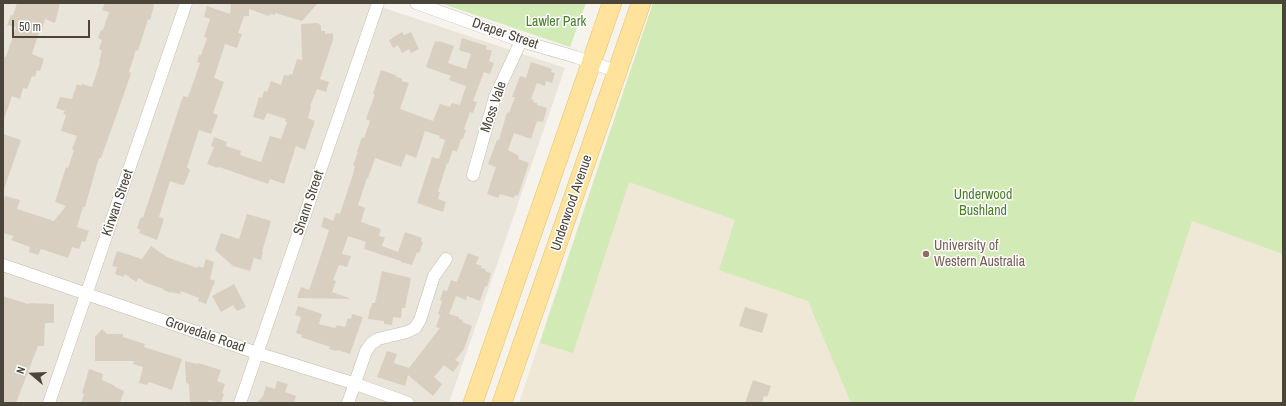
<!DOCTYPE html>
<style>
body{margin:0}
#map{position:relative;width:1286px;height:406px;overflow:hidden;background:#f6f3ec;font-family:"Archivo Narrow",sans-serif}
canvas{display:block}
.frame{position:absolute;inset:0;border:4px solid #4b4439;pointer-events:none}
.north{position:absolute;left:12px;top:354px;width:40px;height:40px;-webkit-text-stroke:3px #fff;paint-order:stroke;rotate:289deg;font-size:11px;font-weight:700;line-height:16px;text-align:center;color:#4b4439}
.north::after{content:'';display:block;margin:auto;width:14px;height:18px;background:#4b4439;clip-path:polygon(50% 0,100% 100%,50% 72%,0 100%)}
.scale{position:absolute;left:12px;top:20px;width:78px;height:18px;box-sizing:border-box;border:2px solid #4b4439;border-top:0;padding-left:5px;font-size:12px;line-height:14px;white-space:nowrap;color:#4b4439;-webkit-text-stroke:3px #fff;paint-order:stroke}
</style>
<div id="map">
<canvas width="1286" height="406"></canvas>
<div class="frame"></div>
<div class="north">N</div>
<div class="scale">50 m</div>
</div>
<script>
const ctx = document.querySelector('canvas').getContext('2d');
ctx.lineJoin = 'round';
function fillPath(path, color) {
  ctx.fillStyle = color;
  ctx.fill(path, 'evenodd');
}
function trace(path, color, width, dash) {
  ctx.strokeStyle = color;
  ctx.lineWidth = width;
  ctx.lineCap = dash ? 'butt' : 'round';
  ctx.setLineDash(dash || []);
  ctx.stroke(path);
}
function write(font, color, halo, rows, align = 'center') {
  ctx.font = font + ' "Archivo Narrow",sans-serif';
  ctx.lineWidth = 3;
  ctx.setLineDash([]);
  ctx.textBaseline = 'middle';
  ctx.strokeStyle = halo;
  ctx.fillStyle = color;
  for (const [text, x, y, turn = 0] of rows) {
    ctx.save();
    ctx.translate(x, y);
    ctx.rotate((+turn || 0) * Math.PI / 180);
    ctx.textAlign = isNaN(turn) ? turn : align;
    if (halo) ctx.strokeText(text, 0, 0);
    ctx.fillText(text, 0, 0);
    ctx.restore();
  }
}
const residential = new Path2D(`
 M3 3H369L565 68 449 403H3Z`);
const education = new Path2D(`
 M653 3H1283V403H519Z`);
const green = new Path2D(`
 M440 3H586L570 47Z
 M653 3H1283V254L1192 221 1133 403H851L808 301 719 270 735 220 629 182 573 353 540 343Z`);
const building = new Path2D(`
 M17 3H60L55 23 45 19 41 33 39 32 32 54 44 59 40 71 37 70 35 77 32 76 27 89 23 88 20 99 12 96 4 119H3V56L6 57 16 27 7 25 11 15H13Z
 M105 3H154L153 5 154 6 150 20 148 19 138 51 136 50 129 72 131 73 124 94 101 158H99L85 207H83L77 227 89 231 85 242 82 241 79 249 72 247 68 258 41 249 38 255 29 252 30 247 11 240 14 236 3 233V204L5 196 20 200 17 209 54 221 66 206 55 202 66 167 68 168 74 150 72 149 77 136 61 131 66 115 63 114 65 111 56 108 60 97 72 99 77 84 81 86 82 84 92 87 100 62H99L102 51 99 49 102 40 98 38 101 30H103L109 12 102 10Z
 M231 3H318L302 21 275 13V15L270 14 269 16 249 9V16H244L238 33 242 34 237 48 225 44 214 78 224 82 213 113 218 115 211 134 199 130 187 167 190 170 184 185 181 184V185L170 181 159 217 164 219 157 240 139 233 140 230 137 228 141 217 143 218 183 96 188 97 200 63 197 62 199 55H201L207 38 204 37 210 19 204 17 207 6 230 14Z
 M318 23 321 26V31H325V34L333 33V40L320 79 329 82 326 92 317 89 310 106 311 107 308 118 315 121 305 150 296 146 284 184 270 179 268 184 219 167 218 168 207 164 214 147 211 146 214 137 227 142 226 146 241 151 240 155 261 162 270 136 281 139 287 122 285 121 286 119 267 113 264 120 253 117 259 97 262 98 264 91 267 92 271 81 281 85 284 75 289 76V74L292 75 297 59 302 60 301 24Z
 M402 32 404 35 411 32 419 49 411 53 409 49 402 53 398 45 393 48 389 40Z
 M462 38 487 46 486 49 492 51 489 61 494 63 490 74 484 72 473 101 477 102 473 113 470 112 464 129 466 130 463 139H461L457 152 453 150 448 164 447 163 438 192H440L438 199 446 202 443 212 417 203 432 157 439 159 445 140 439 138 440 136 425 131 416 158 406 154 401 167 375 158 368 178H367L358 205 365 208 361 222 381 229 379 236 385 237 382 246 398 252 405 232 422 238 421 241 423 242 419 253 417 252 412 265 401 262V261L364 249 366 242 348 236 342 254 351 256 347 267 339 265 333 280 336 281 332 292 349 298V299L297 298 301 287 309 290 318 264 329 230 321 227 324 217 333 221 336 213 340 214 353 174 355 166 353 165 358 152H357L362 137 364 138 370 121 366 119 375 94H373L381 70 396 75 395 76 402 79V81L409 83 400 109 433 121 440 104 450 107 452 103 460 105 466 86 449 80 451 76 426 67 435 41 439 42V41L454 46 448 63 466 69 471 54 459 50Z
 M531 62 552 69 551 72 555 73 552 83 546 81 545 86 537 83 531 99 534 100 533 102 537 103V105L547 108 543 122 537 121 531 139 514 133 508 150 519 156 518 159 529 163 518 196 515 195 514 198 500 194 498 198 487 194 496 167 488 164 497 140H499L507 112 509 113 515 97H512L520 76 526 78Z
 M3 134 21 140 4 189H3Z
 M247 214 271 221 262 252H263L261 260 254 258 250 271 233 266 215 250 221 233 239 239Z
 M151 246 167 257 197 268 198 266 203 268 206 259 214 262 210 279 215 281 206 304 198 301 199 298 181 291 180 294 171 292V293L163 290 164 289 146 283 139 278 136 282 125 274 124 277 115 274 117 267 112 266 117 251 142 259Z
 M468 253 479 257 476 264 482 266 481 268 486 269 485 271 491 273 487 287 485 286 480 301 467 296 466 300 456 296 449 314 459 317V319L463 320 462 322 472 326 464 349 455 360 460 363 453 372 444 365 434 377 442 384 433 396 408 375 405 386 377 377 387 351 397 354 394 363 409 368 440 328 436 327 440 315 438 314 442 301 440 300 443 290 447 291 451 280 457 282Z
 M382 271 411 278 405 308H402L401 318 393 317 392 325 384 324V321L368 319 370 308H371L372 303H375Z
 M234 284 246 307 237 311 233 305 221 312 212 296Z
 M3 296 28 304 29 303 54 304V323H45L44 346H38L16 403H3Z
 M298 306 322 314 319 324 335 328 337 325 345 327 348 318 351 319 352 314 363 317 350 354 338 350 336 351 329 349 330 347 301 337 302 335 296 333 301 317 295 315Z
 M745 307 768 314 762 333 739 326Z
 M102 329 107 334H123V337L145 344 144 347 182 359 172 390 149 382 147 385 139 383 143 367 133 364 134 361H95V337Z
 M185 361 197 364 198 363 221 370 217 381 225 384 222 393 224 394 221 403 209 400 208 403H190L189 384 186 383Z
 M89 369 103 374 102 380 115 386V387L124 391 120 403H81L84 394 82 393Z
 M753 380 771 386 767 397 764 396 762 403H745Z
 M277 381 288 384 285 392 296 396 294 403H257L263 396 266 386 275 389Z`);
const minor = new Path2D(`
 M416 3 521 41 576 57 618 72
 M473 175 495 97 521 41
 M3 265 257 353 356 384 408 403
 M49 403 186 3
 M240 403 378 3
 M348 403 366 351 371 344 378 339 407 332 415 328 420 320 434 276 446 259`);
const primary = new Path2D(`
 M473 403 612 3
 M502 403 641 3`);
const markers = [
 [926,254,4,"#8d6e63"]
];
const parkNames = [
 ["Lawler Park",556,22],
 ["Underwood",983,195],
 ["Bushland",983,211]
];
const streetNames = [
 ["Draper Street",505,34,19],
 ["Moss Vale",494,107,-71],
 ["Kirwan Street",118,203,-71],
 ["Shann Street",309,203,-71],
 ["Underwood Avenue",572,203,-71],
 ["Grovedale Road",205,335,19]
];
const educationNames = [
 ["University of",934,246],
 ["Western Australia",934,262]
];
fillPath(residential, '#eae5da');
fillPath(education, '#efe8d6');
fillPath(green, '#d2eab5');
fillPath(building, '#d8cfc1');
trace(minor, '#c2bbae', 13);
trace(primary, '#e6c16a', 20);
trace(minor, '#fff', 12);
trace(primary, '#ffe39c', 19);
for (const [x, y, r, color] of markers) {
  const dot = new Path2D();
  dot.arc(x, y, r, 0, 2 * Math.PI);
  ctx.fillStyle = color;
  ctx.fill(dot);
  trace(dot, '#fff', 1.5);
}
write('14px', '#4a7f2a', '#fff', parkNames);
write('14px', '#4b4439', '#fff', streetNames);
write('14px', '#785e54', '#fff', educationNames, 'left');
</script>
